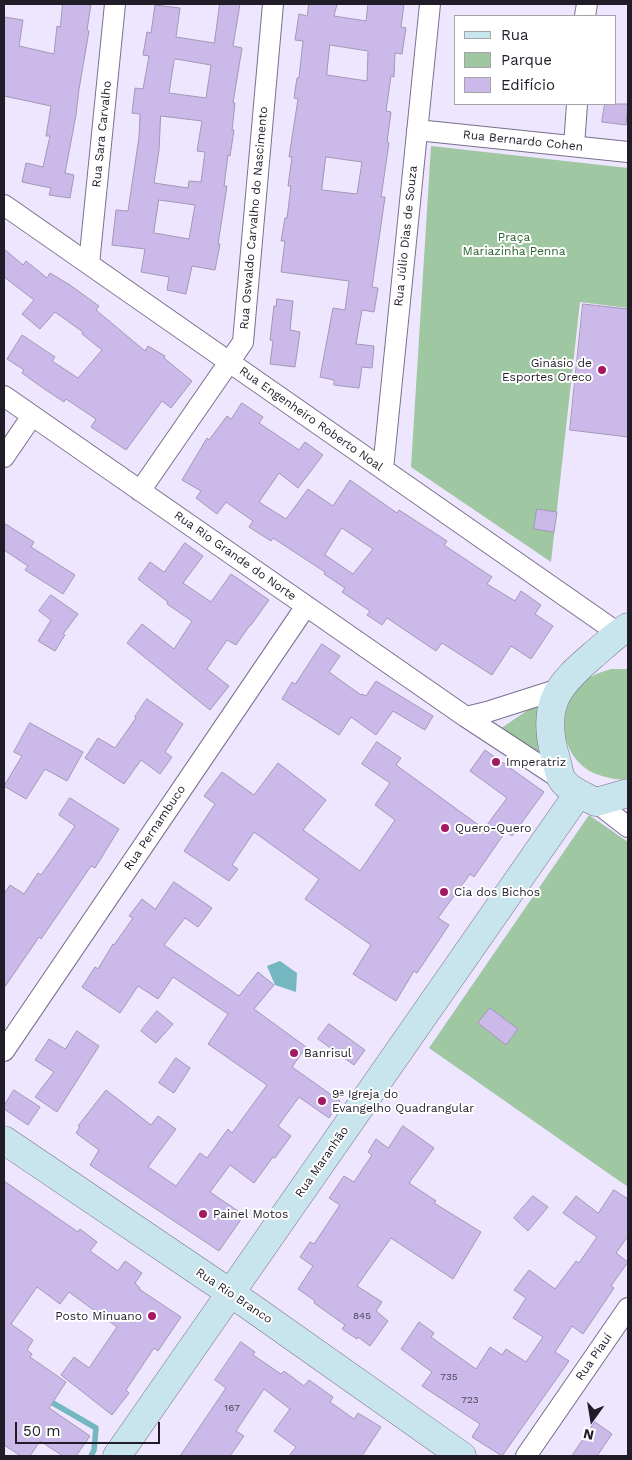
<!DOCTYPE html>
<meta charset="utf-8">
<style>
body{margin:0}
#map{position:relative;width:632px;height:1460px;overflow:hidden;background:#eee5ff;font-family:"Work Sans",sans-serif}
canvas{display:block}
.frame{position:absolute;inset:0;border:5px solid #201c28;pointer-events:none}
.legend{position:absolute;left:454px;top:15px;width:162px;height:90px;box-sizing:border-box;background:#fff;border:1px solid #a6a4a9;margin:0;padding:6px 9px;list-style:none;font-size:15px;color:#201c28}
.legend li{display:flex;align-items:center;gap:10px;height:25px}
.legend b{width:25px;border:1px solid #a6a4a9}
.north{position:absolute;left:567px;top:1395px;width:50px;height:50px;-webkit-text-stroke:4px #fff;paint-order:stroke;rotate:193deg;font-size:14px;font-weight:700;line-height:20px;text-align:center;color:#201c28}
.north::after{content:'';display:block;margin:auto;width:18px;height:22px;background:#201c28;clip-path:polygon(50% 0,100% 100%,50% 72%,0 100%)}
.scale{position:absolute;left:15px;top:1422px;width:145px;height:22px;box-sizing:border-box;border:2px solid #201c28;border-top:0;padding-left:6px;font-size:15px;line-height:18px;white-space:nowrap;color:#201c28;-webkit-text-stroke:4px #fff;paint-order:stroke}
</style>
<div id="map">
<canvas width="632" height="1460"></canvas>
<div class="frame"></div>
<ul class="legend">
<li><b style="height:6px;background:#c8e5ed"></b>Rua</li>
<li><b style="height:14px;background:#9fc7a1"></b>Parque</li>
<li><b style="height:14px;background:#cab9e9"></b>Edifício</li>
</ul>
<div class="north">N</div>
<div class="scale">50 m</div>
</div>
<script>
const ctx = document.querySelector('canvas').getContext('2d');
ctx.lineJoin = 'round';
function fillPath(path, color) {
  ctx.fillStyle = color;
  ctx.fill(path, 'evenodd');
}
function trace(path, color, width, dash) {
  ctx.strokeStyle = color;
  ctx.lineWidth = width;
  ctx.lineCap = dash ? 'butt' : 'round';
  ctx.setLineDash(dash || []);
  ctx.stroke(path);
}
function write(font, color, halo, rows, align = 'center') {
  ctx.font = font + ' "Work Sans",sans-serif';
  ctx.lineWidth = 4;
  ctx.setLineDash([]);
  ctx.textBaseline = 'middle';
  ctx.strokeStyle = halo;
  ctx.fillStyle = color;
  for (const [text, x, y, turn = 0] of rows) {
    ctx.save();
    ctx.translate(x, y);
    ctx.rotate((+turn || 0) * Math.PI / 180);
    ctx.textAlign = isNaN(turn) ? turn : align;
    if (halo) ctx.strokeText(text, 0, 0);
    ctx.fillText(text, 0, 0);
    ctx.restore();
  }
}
const green = new Path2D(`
 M431 146 628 168V308L580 302 551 562 411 467Z
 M611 669H628V778C620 781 614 779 606 777 564 768 553 720 577 688 585 677 599 673 611 669Z
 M544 699 541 758 500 729Z
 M589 815 628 842V1187L429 1048Z`);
const water = new Path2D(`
 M280 961 297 973 296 992 275 985 267 966Z`);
const stream = new Path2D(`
 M46 1399 96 1428 94 1450 91 1456`);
const building = new Path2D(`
 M63 4H91L87 30 89 31 79 89 76 115 65 173 74 175 70 198 49 195 51 188 22 182 26 163 43 167 50 136H46L51 106 4 96V17L23 20 19 46 54 54 57 26 60 27Z
 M220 4H240L233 46 242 48 233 103H235L232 130H234L230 156 228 155 224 186H227L218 244H220L215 270 192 266 186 294 167 290 169 277 141 272 145 249 112 245 116 210 128 211 139 137 140 114 132 113 135 88 143 89 149 56 143 55 147 32 151 33 155 5 180 8 176 37 214 43ZM176 59 211 65 206 98 169 93 174 61ZM161 116 202 121 197 151 205 152 201 182 189 181 188 188 154 183 159 150ZM159 200 195 205 189 239 154 233Z
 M309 4H337L334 16 366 21 368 4H404L401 27 406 28 402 54 395 53 394 77 391 76 386 111 391 112 387 142 389 143 381 197H385L372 287 378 288 374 312 362 310 356 344 374 346 372 368 362 367 359 388 334 385V380L320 377 333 308 345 310 349 281 281 272 285 241H281L285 218H287L291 186H288L292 157H289L298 99 294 98 297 78H299L303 41 295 40 299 14 307 16ZM330 45 368 51 367 81 327 75ZM326 157 362 162 357 194 322 190Z
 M605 104H628L626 125 602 122Z
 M4 249 23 265 26 261 47 278 50 273 70 285 99 306 96 310 145 351 148 346 165 356 164 358 192 381 171 408 162 401 126 450 91 427 96 419 66 399 64 402 43 388 22 373 24 370 7 359 22 335 55 357 52 361 78 378 102 350 82 334 83 332 55 312 40 329 22 314 34 300 4 277Z
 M277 299 293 301 290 330 300 332 295 367 270 364 273 341 270 340 274 306H276Z
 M583 304 628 309V437L570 430Z
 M242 403 263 417 259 423 299 450 305 442 323 455 298 488 279 473 259 502 286 519 308 489 333 506 350 480 397 513 399 510 447 541 444 545 492 577 487 584 515 601 521 591 541 605 535 614 553 626 531 659 511 646 492 675 442 643 436 651 387 618 382 625 367 615 370 611 342 592 345 588 324 574 325 572 273 538 271 541 249 527 253 521 226 502 217 514 196 498 201 491 182 480 207 438 209 440 227 416 231 419ZM342 528 373 549 353 574 325 555Z
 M537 509 557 512 554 532 534 529Z
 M4 523 34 542 31 547 75 575 63 594 25 570 28 566 4 550Z
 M185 543 203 556 183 583 211 602 231 574 269 600 251 625H250L236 645 227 640 207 669 229 686 210 710 127 643 142 624 174 649 192 621 167 604 168 602 138 579 150 562 164 572Z
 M51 595 78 614 63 634 65 635 55 651 38 641 51 620 39 611Z
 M322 644 340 656 329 672 361 695 362 694 366 696 376 681 433 716 425 730 393 711 376 735 351 717 339 735 282 699 292 682 295 684Z
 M147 699 183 724 165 752 172 757 160 774 141 760 124 784 85 758 98 738 115 748 136 718 135 717Z
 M30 723 83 752 67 781 45 769 26 799 4 786 22 756 14 752Z
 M377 742 401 758 396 765 484 829 507 798 470 771 485 750 544 792 512 836 506 831 474 877 470 874 438 918 449 925 417 973 414 971 396 1001 353 974 371 945 305 899 319 879 254 832 232 865 238 869 229 881 184 851 215 804 204 796 222 772 254 795 278 763 326 800 303 830 360 871 395 820 375 805 390 783 362 764Z
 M70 798 119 829 95 868 91 866 41 939 39 937 4 988V894L10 885 24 894 38 873 41 875 56 854 75 826 59 815Z
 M174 882 212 908 198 927 185 918 164 945 239 996 258 972 274 985 254 1009 306 1047 292 1067 340 1101 329 1118 299 1097 278 1126 291 1136 275 1158 273 1157 254 1183 230 1165 210 1192 244 1215 219 1251 90 1165 99 1150 76 1133 80 1127 78 1126 106 1090 151 1125 158 1116 176 1129 148 1167 176 1186 200 1153 207 1158 228 1129 232 1133 267 1085 208 1044 228 1014 173 977 158 999 138 986 120 1013 82 987 95 967 98 969 113 944 114 945 133 918 129 916 142 899 155 909Z
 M490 1008 518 1029 506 1045 478 1023Z
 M157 1011 173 1024 156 1043 141 1031Z
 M329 1024 365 1050 354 1065 318 1039Z
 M77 1031 99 1046 57 1112 35 1097 54 1072 35 1060 49 1039 65 1049Z
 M176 1058 190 1068 174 1093 159 1083Z
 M14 1090 40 1107 28 1125 4 1109V1106Z
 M403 1126 434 1148 409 1183 436 1201 434 1203 481 1232 453 1279 391 1238 357 1286 382 1302 376 1311 388 1321 370 1346 358 1337 357 1339 342 1329 345 1325 314 1303 315 1301 298 1289 313 1266 300 1257 310 1242 314 1244 340 1205 329 1198 344 1176 354 1182 372 1155 368 1152 376 1139 388 1148Z
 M4 1181 78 1232 80 1229 97 1242 90 1251 118 1271 125 1261 142 1273 135 1283 140 1288 139 1289 181 1317 158 1351 154 1348 126 1390 129 1393 112 1415 61 1375 74 1357 89 1368 117 1327 69 1292 60 1304 37 1287 11 1324 33 1340 27 1350 32 1354 30 1357 66 1382 49 1408 90 1436 76 1456H63L40 1441 30 1456H21L4 1445Z
 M614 1190 628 1199V1236L616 1253 628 1262 611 1286 614 1288 583 1334 572 1326 555 1352 569 1361 502 1456 472 1437 480 1424 422 1386 432 1372 401 1349 419 1322 434 1333 431 1337 476 1369 490 1347 502 1355 506 1349 526 1362 543 1337 513 1318 526 1298 514 1290 529 1270 555 1289 576 1261 579 1263 597 1237 563 1213 576 1196 598 1213Z
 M533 1196 548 1207 528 1231 514 1218Z
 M241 1342 255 1352 253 1355 281 1374 284 1371 304 1386 309 1380 333 1397 330 1402 354 1419 358 1413 381 1427 362 1456H289L296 1447 274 1431 290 1409 264 1389 236 1431 244 1436 230 1456H180L226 1388 215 1380Z
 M595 1422 612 1434 597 1456H572Z`);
const street = new Path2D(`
 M585 16 587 4
 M417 130 628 152
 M574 146 577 104
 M4 205 618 633
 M89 264 115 4
 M4 396 466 717 562 780
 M4 457 32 416
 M383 469 430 4
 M140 491 243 342 273 4
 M466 717 487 712 559 689
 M596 802 628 827
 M4 1051 306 606
 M526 1456 628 1308`);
const secondary = new Path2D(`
 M628 627C615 635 604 646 592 656 558 685 542 704 554 752 557 760 558 770 561 778 566 788 585 797 596 802L628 793
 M4 1140 248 1305 462 1456
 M117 1456 578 794`);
const markers = [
 [602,370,5,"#a21862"],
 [496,762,5,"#a21862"],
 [445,828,5,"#a21862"],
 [444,892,5,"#a21862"],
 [294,1053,5,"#a21862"],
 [322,1101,5,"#a21862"],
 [203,1214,5,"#a21862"],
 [152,1316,5,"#a21862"]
];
const numberNames = [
 ["845",362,1316],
 ["735",449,1377],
 ["723",470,1400],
 ["167",232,1408]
];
const streetNames = [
 ["Rua Sara Carvalho",102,134,-84],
 ["Rua Bernardo Cohen",523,141,6],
 ["Rua Oswaldo Carvalho do Nascimento",254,218,-85],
 ["Rua Júlio Dias de Souza",406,236,-84],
 ["Rua Engenheiro Roberto Noal",311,419,35],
 ["Rua Rio Grande do Norte",235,556,35],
 ["Rua Pernambuco",155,828,-56],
 ["Rua Maranhão",322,1162,-55],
 ["Rua Rio Branco",234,1296,34],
 ["Rua Piauí",594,1357,-55]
];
const parkNames = [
 ["Praça",514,237],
 ["Mariazinha Penna",514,251]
];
const poiNames = [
 ["Ginásio de",592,363,"right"],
 ["Esportes Oreco",592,377,"right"],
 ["Imperatriz",506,762],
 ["Quero-Quero",455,828],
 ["Cia dos Bichos",454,892],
 ["Banrisul",304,1053],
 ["9ª Igreja do",332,1094],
 ["Evangelho Quadrangular",332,1108],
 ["Painel Motos",213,1214],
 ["Posto Minuano",142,1316,"right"]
];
fillPath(green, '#9fc7a1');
fillPath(water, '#74b7c0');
trace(stream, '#74b7c0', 5.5);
fillPath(building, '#cab9e9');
trace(building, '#a298b6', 1);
trace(street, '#796f8b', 22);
trace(secondary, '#796f8b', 29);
trace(street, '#fff', 20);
trace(secondary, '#c8e5ed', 28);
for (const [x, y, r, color] of markers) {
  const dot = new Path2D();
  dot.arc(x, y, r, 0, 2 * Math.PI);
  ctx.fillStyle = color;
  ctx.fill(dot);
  trace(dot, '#fff', 2);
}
write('10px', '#4a4358', null, numberNames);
write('12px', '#201c28', '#fff', streetNames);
write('12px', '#2a6432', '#fff', parkNames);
write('12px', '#201c28', '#fff', poiNames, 'left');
</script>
